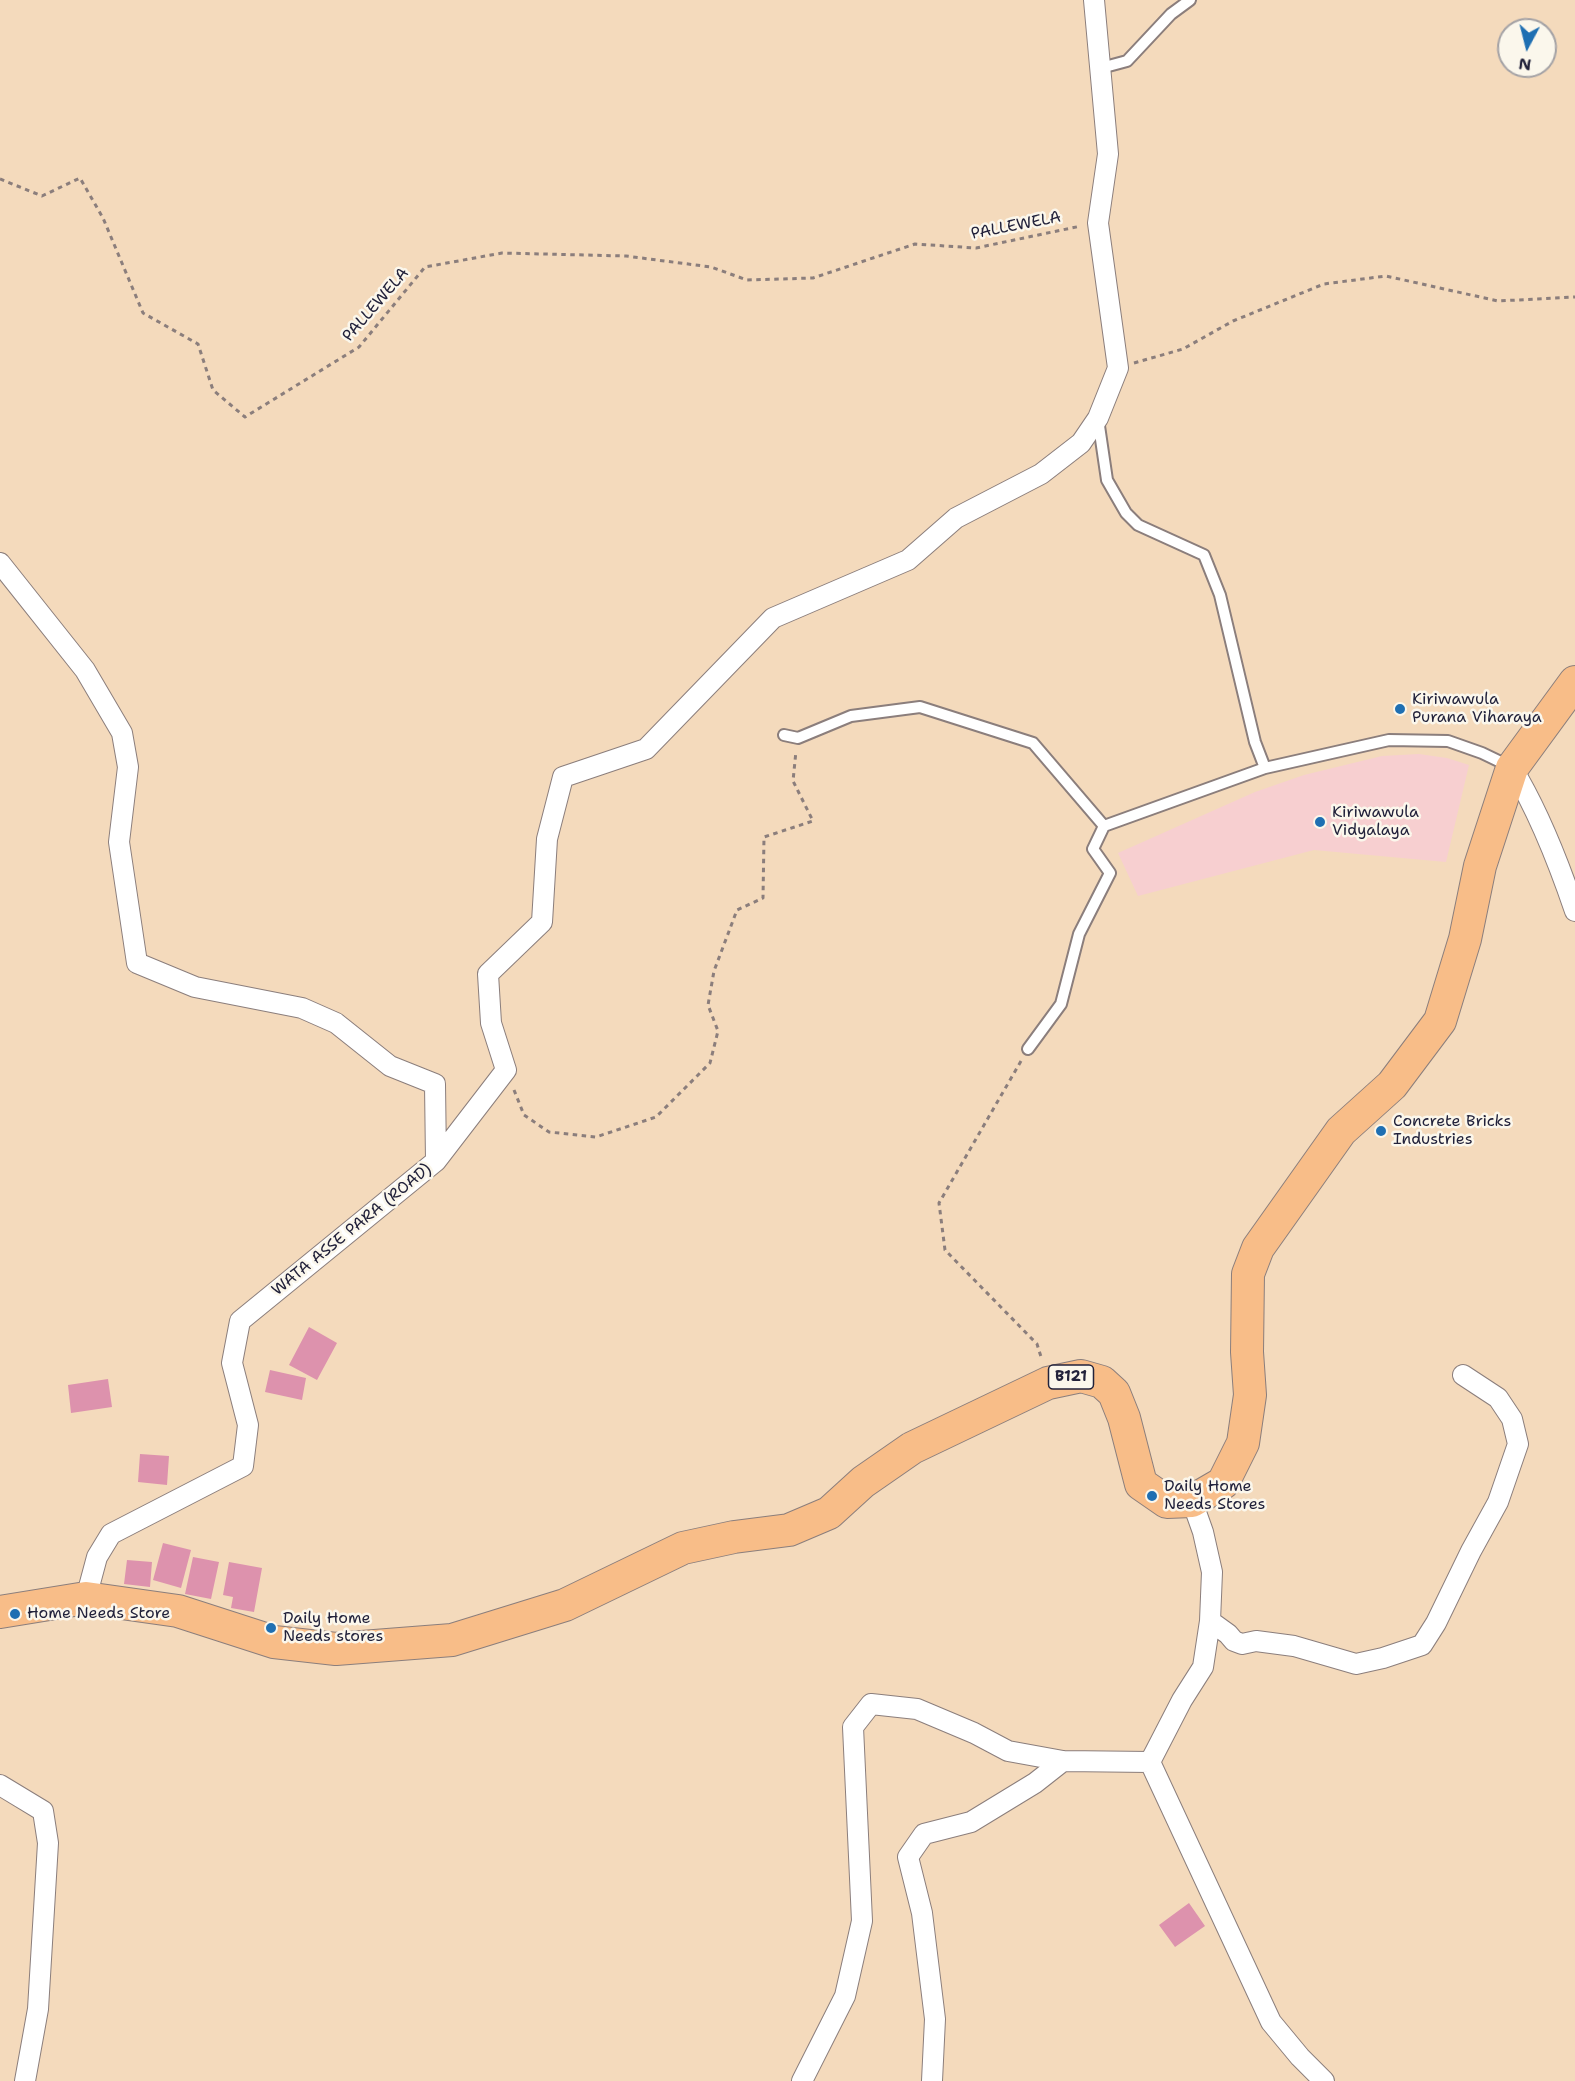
<!DOCTYPE html>
<style>
body{margin:0}
#map{position:relative;width:1575px;height:2081px;overflow:hidden;background:#f4dabc;font-family:"Shantell Sans",sans-serif}
canvas{display:block}
.north{position:absolute;left:1497px;top:18px;width:60px;height:60px;box-sizing:border-box;background:#fbf7ec;border:2px solid #a4a2a5;border-radius:50%;rotate:187deg;font-size:16px;font-weight:700;line-height:24px;text-align:center;color:#22223b}
.north::after{content:'';display:block;margin:auto;width:21px;height:27px;background:#1f6fb2;clip-path:polygon(50% 0,100% 100%,50% 72%,0 100%)}
</style>
<div id="map">
<canvas width="1575" height="2081"></canvas>
<div class="north">N</div>
</div>
<script>
const ctx = document.querySelector('canvas').getContext('2d');
ctx.lineJoin = 'round';
function fillPath(path, color) {
  ctx.fillStyle = color;
  ctx.fill(path, 'evenodd');
}
function trace(path, color, width, dash) {
  ctx.strokeStyle = color;
  ctx.lineWidth = width;
  ctx.lineCap = dash ? 'butt' : 'round';
  ctx.setLineDash(dash || []);
  ctx.stroke(path);
}
function write(font, color, halo, rows, align = 'center') {
  ctx.font = font + ' "Shantell Sans",sans-serif';
  ctx.lineWidth = 5;
  ctx.setLineDash([]);
  ctx.textBaseline = 'middle';
  ctx.strokeStyle = halo;
  ctx.fillStyle = color;
  for (const [text, x, y, turn = 0] of rows) {
    ctx.save();
    ctx.translate(x, y);
    ctx.rotate((+turn || 0) * Math.PI / 180);
    ctx.textAlign = isNaN(turn) ? turn : align;
    if (halo) ctx.strokeText(text, 0, 0);
    ctx.fillText(text, 0, 0);
    ctx.restore();
  }
}
const built = new Path2D(`
 M1419 754 1447 758 1469 765 1446 862 1314 850 1138 896 1118 853 1255 792 1304 775 1382 756Z`);
const building = new Path2D(`
 M309 1327 337 1343 317 1380 289 1365Z
 M270 1370 306 1378 302 1400 265 1392Z
 M108 1379 112 1407 71 1413 68 1385Z
 M140 1454 169 1456 167 1485 138 1482Z
 M163 1543 191 1550 181 1588 153 1580Z
 M193 1557 219 1562 211 1599 185 1594Z
 M127 1560 152 1562 150 1587 124 1584Z
 M229 1562 262 1568 254 1612 231 1608 233 1597 223 1595Z
 M1189 1903 1205 1926 1175 1947 1159 1925Z`);
const path = new Path2D(`
 M0 179 42 196 80 178 103 218 143 313 198 344 213 390 245 417 359 347 425 267 502 253 626 256 711 267 747 280 813 278 915 244 976 248 1081 226
 M1134 363 1183 349 1233 321 1324 284 1386 276 1498 301 1575 297
 M1021 1061 939 1203 945 1250 1037 1344 1042 1360
 M514 1090 524 1115 549 1132 596 1137 656 1117 710 1063 718 1031 708 1005 714 971 737 910 763 898 764 837 813 821 793 781 796 751`);
const service = new Path2D(`
 M1101 68 1127 61 1171 14 1190 0
 M1098 419 1107 480 1126 513 1138 525 1204 555 1220 595 1255 742 1265 768
 M784 735 798 738 851 716 920 707 1033 743 1104 826
 M1028 1049 1061 1004 1079 934 1110 873 1093 849 1104 826 1265 768 1389 740 1448 741 1482 753 1509 766`);
const minor = new Path2D(`
 M0 563 85 670 122 733 128 767 119 842 137 963 195 987 302 1008 336 1023 390 1066 435 1084 436 1161
 M1512 768C1539 812 1558 861 1575 911
 M1192 1501 1203 1532 1212 1572 1210 1621 1203 1667 1182 1700 1150 1762 1271 2022 1300 2057 1324 2081
 M86 1598 97 1557 111 1534 243 1466 248 1425 232 1363 240 1321 436 1161 506 1070 491 1023 488 974 542 922 547 839 563 777 646 749 773 618 908 560 956 518 1041 474 1081 443 1098 418 1118 368 1098 223 1108 154 1094 0
 M1210 1621 1228 1634 1234 1641 1242 1644 1256 1641 1294 1646 1356 1664 1383 1658 1422 1645 1436 1623 1471 1551 1498 1502 1518 1444 1512 1419 1498 1398 1463 1375
 M0 1785 43 1811 48 1843 38 2009 25 2081
 M802 2081 845 1996 862 1921 853 1727 871 1704 917 1709 974 1733 1008 1751 1063 1761 1150 1762
 M932 2081 935 2019 922 1913 908 1857 924 1834 971 1822 1035 1783 1063 1761`);
const primary = new Path2D(`
 M0 1612 86 1598 178 1611 274 1642 336 1649 452 1640 565 1605 683 1548 734 1537 789 1530 829 1513 863 1482 912 1448 1048 1383 1081 1376 1102 1382 1114 1393 1124 1418 1141 1484 1167 1502 1192 1501 1223 1483 1243 1443 1250 1395 1247 1352 1248 1274 1258 1248 1341 1131 1392 1085 1440 1021 1465 939 1480 866 1512 768 1575 682`);
const markers = [
 [1400,709,6,"#1f6fb2"],
 [1320,822,6,"#1f6fb2"],
 [1381,1131,6,"#1f6fb2"],
 [1152,1496,6,"#1f6fb2"],
 [15,1614,6,"#1f6fb2"],
 [271,1628,6,"#1f6fb2"]
];
const shields = [
 [1071,1377,45]
];
const shieldNames = [
 ["B121",1071,1377]
];
const streetNames = [
 ["PALLEWELA",1016,226,-11],
 ["PALLEWELA",376,305,-49],
 ["WATA ASSE PARA (ROAD)",352,1230,-39]
];
const poiNames = [
 ["Kiriwawula",1412,700],
 ["Purana Viharaya",1412,718],
 ["Kiriwawula",1332,813],
 ["Vidyalaya",1332,831],
 ["Concrete Bricks",1393,1122],
 ["Industries",1393,1140],
 ["Daily Home",1164,1487],
 ["Needs Stores",1164,1505],
 ["Home Needs Store",27,1614],
 ["Daily Home",283,1619],
 ["Needs stores",283,1637]
];
fillPath(built, '#f7cfd0');
fillPath(building, '#dd92ad');
trace(service, '#8b7e7c', 14);
trace(minor, '#8b7e7c', 22);
trace(primary, '#8b7e7c', 34);
trace(path, '#8b7e7c', 3, [4.5, 4.5]);
trace(service, '#fff', 10);
trace(minor, '#fff', 20);
trace(primary, '#f8bd88', 32);
for (const [x, y, r, color] of markers) {
  const dot = new Path2D();
  dot.arc(x, y, r, 0, 2 * Math.PI);
  ctx.fillStyle = color;
  ctx.fill(dot);
  trace(dot, '#fbf7ec', 2);
}
for (const [x, y, w] of shields) {
  const box = new Path2D();
  box.roundRect(x - w / 2, y - 12, w, 24, 4.5);
  ctx.fillStyle = '#fbf7ec';
  ctx.fill(box);
  trace(box, '#22223b', 1.5);
}
write('bold 15px', '#22223b', null, shieldNames);
write('16px', '#22223b', '#fbf7ec', streetNames);
write('16px', '#22223b', '#fbf7ec', poiNames, 'left');
</script>
